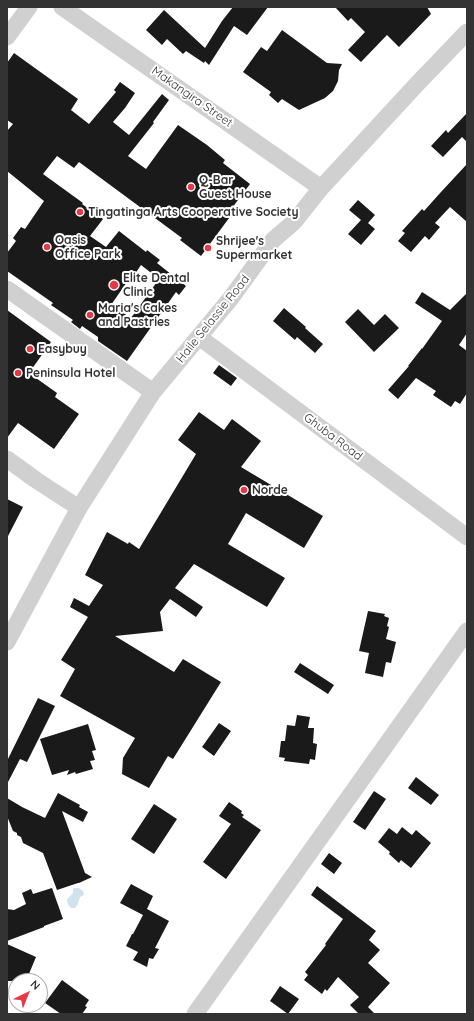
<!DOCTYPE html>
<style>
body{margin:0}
#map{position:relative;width:474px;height:1021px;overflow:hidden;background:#fff;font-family:Quicksand,sans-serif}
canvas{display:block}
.frame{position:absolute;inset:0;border:8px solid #333;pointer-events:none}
.north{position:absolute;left:8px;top:973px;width:40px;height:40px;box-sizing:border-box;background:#fff;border:1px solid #adadad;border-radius:50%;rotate:43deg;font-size:11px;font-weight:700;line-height:16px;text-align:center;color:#333}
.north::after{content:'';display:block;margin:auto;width:14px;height:18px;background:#e63946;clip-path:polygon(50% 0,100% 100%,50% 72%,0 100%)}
</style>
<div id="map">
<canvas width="474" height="1021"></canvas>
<div class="frame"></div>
<div class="north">N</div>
</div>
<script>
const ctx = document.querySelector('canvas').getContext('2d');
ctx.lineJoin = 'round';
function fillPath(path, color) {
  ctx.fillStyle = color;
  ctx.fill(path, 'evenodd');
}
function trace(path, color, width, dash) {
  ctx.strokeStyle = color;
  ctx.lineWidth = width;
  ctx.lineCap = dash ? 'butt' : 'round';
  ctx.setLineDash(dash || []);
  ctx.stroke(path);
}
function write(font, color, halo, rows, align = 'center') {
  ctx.font = font + ' Quicksand,sans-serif';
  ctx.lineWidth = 4;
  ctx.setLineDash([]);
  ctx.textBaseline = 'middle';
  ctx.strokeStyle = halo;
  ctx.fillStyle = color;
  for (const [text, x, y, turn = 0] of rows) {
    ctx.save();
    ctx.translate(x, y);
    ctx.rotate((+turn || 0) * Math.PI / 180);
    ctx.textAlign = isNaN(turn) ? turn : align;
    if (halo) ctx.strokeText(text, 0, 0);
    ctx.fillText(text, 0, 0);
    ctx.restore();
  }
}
const water = new Path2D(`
 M74 888H79L83 891 84 895 80 897 78 904 75 908H71C68 905 67 903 67 899L73 893V890Z`);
const building = new Path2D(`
 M233 7H268L247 35 234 26 209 65 205 61 204 63 186 51 183 54 167 39 162 45 146 30 164 10 205 48 222 21Z
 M335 7H427L431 14 399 47 387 35 361 62 348 50 365 32 351 18 348 21Z
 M282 30 327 63 342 64 339 70 338 81 333 91 325 98 299 110 282 99 278 103 269 95 271 92 243 72 261 47 267 51Z
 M14 53 78 99 71 110 89 124 116 92 114 90 120 82 135 93 125 108 113 122 129 135 162 94 169 100 153 122 154 123 128 156 146 169 178 125 207 145 225 160 223 163 250 184 232 208 235 210 201 256 180 240 182 238 79 162 74 168 57 156 43 174 83 203 82 204 103 219 90 236 106 247 119 231 146 252 147 250 160 260 157 263 186 286 179 295 176 292 127 361 98 341V337L82 326 80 329 71 322 73 320 51 305 53 303 7 271V253L16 241 13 238 21 227 25 229 44 201 7 171V131L13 124 7 120V63ZM141 265 159 279 131 318 111 305 129 279 131 280Z
 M467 113V142L462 137 443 157 431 146 446 130 448 133Z
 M467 164V222L450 207 435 223 440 227 429 240 425 236 411 252 398 241 405 233 402 231 422 209 424 211 441 192Z
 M358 200 375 215 368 223 375 229 361 245 348 234 361 220 349 210Z
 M422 292 450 310 467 293V333L459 345 467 351V393L460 404 455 401 451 407 433 395 436 391 416 378 398 399 388 390 409 366H408L422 348V349L442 321 415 303Z
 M284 308 306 327 305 328 323 344 315 353 297 337 295 340 273 321Z
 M358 309 374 325 385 314 399 328 374 352 345 322Z
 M7 310 51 342 29 373 57 393 55 397 79 414 54 449 18 423 7 438Z
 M219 365 237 378 231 386 213 373Z
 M199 412 224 430 232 419 261 441 241 467 323 516 304 548 246 513 228 544 285 578 267 607 194 564 175 588 203 607 196 617 170 599 160 612 163 631 115 636 174 672 183 659 221 682 173 759 168 756 149 788 122 774 123 758 135 738 60 696 75 669 61 660 88 617 70 607 74 598 89 606 103 585 85 575 107 532 128 544 129 542 139 549 196 454 178 440Z
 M7 499 23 507 7 538Z
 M368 611 385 614 384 616 389 618 387 626 389 627 386 639 396 642 391 663 386 662 383 677 365 673 369 653 359 651Z
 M300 663 334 685 328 694 294 672Z
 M38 698 55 706 27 762 20 759 7 784V761Z
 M297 715 310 717 308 728H314L313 743 317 744 315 760 310 759 309 764 284 761 285 758 279 757 281 741H285L287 725 295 726Z
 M219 723 231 731 214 756 202 747Z
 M88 724 96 750 92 751 95 760 90 761 93 769 76 774 75 772 67 775 69 770 52 775 40 739Z
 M416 777 439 795 431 805 408 788Z
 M374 791 386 799 365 830 353 822Z
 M58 793 80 805 79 807 88 812 83 822 62 811 85 873 92 877 79 883H78L57 890 43 853 23 843 21 837 17 835V833L13 831 7 816V798L22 807 45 818Z
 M229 802 242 811 241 813 244 815 242 817 261 830 226 879 203 862 231 824 219 816Z
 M154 804 177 819 154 854 131 839Z
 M402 827 412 835 416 830 431 843 411 868 401 860 399 863 389 854 390 852 378 842 389 828 397 834Z
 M329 853 342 863 334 874 321 864Z
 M131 884 153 896 147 909 169 921 155 948 159 949 153 959 149 958 147 967 133 960 138 952 126 946 132 934H133L143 915 120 903Z
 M317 886 376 931 369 940 380 950 368 963 390 983 368 1007 375 1014H359L350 1005 359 997 338 977 327 991 325 989 322 994 304 980 308 975 305 972 326 945 325 944 343 919 311 895Z
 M52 888 63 919 44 926V927L7 941V909L14 910 26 904 22 893 31 889 33 894Z
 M7 944 36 957 26 981H7Z
 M62 980 89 1000 85 1006 87 1007 82 1014H61L45 1003Z
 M280 986 299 999 288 1014 270 1001Z`);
const minor = new Path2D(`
 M62 7 321 188
 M7 37 29 7
 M7 289 153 392
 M199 337 467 537
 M7 459 36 480 79 508
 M7 642 79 508 153 392 231 298 273 240 294 222 321 188 417 84 467 32
 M195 1014 467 631`);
const markers = [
 [191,187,4,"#e63946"],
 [80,212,4,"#e63946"],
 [47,247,4,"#e63946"],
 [208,248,4,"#e63946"],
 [114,285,5,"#e63946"],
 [90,315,4,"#e63946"],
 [30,349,4,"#e63946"],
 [18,373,4,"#e63946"],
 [244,490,4,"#e63946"]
];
const streetNames = [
 ["Makangira Street",192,97,35],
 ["Haile Selassie Road",213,319,-51],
 ["Ghuba Road",333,437,37]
];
const poiNames = [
 ["Q-Bar",199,180],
 ["Guest House",199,194],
 ["Tingatinga Arts Cooperative Society",88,212],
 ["Oasis",55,240],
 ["Office Park",55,254],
 ["Shrijee's",216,241],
 ["Supermarket",216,255],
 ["Elite Dental",123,278],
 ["Clinic",123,292],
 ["Maria's Cakes",98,308],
 ["and Pastries",98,322],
 ["Easybuy",38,349],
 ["Peninsula Hotel",26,373],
 ["Norde",252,490]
];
fillPath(water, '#cfe2ee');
fillPath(building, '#1a1a1a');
trace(minor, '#d0d0d0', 17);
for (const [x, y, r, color] of markers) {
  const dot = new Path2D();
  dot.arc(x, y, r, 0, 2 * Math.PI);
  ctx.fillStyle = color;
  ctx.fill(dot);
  trace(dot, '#fff', 1.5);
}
write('12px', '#333', '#fff', streetNames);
write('bold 12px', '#333', '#fff', poiNames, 'left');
</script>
